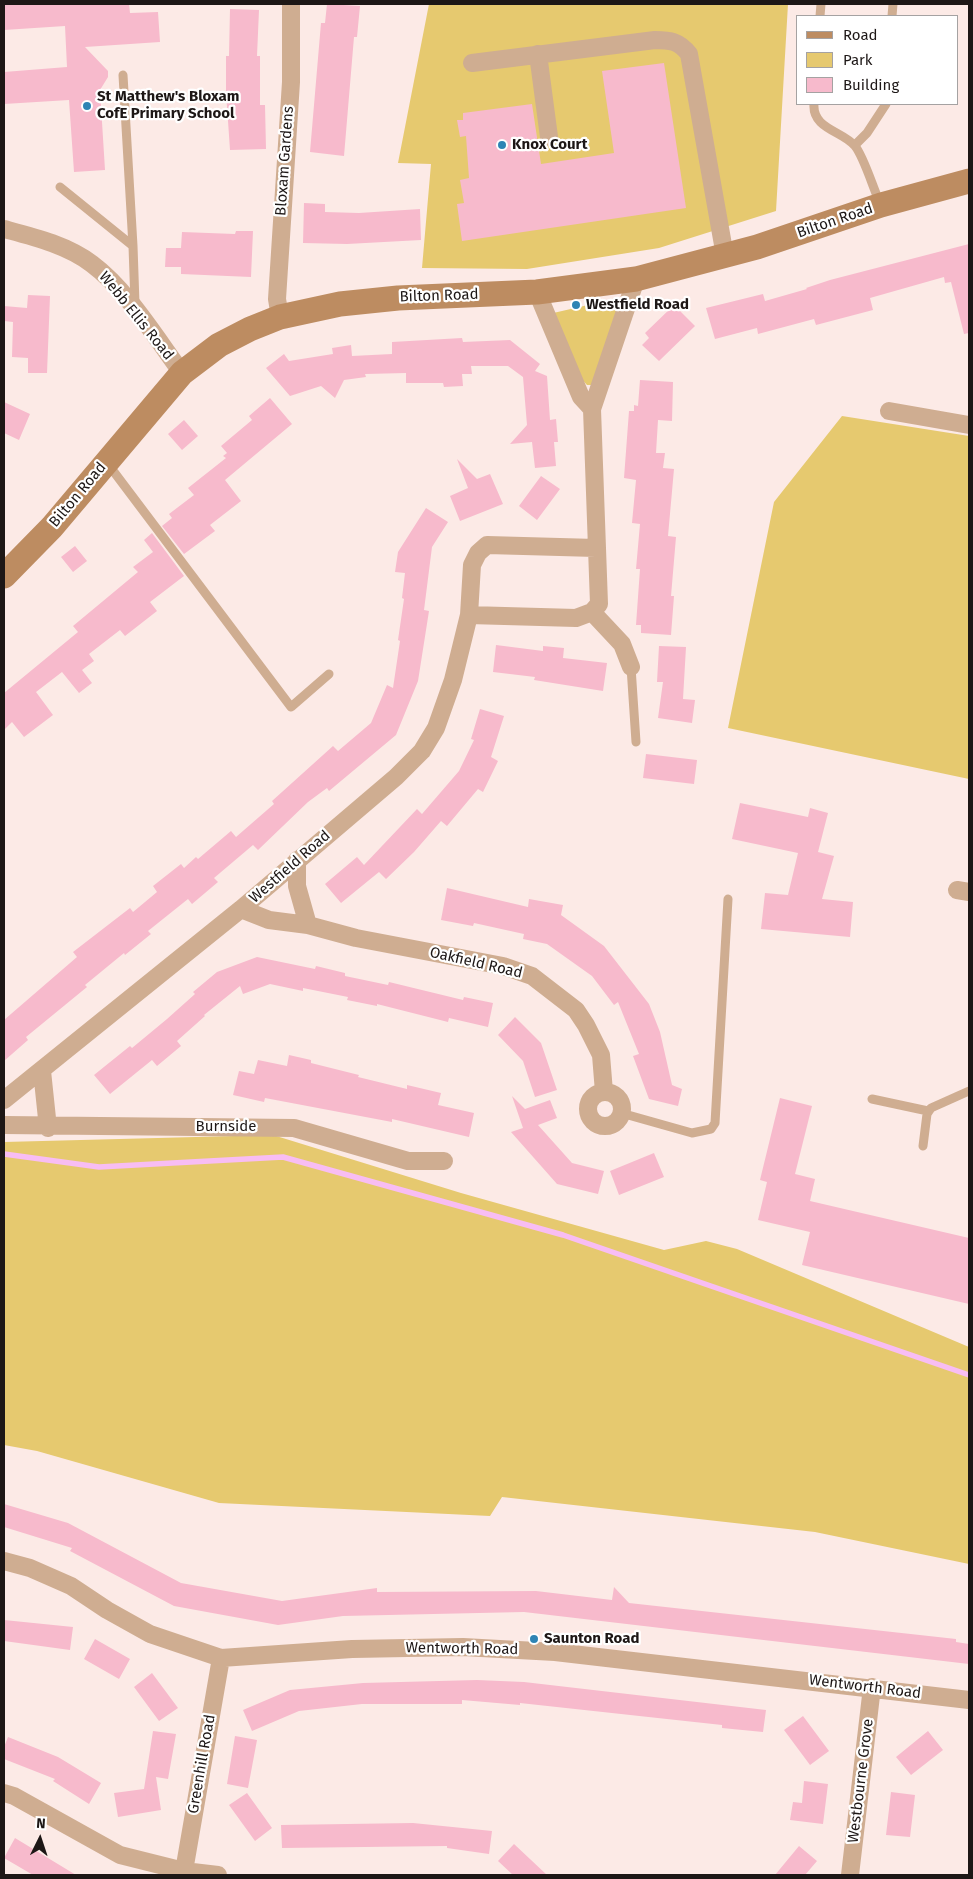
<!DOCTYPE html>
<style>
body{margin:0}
#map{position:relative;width:973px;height:1879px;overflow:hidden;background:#fceae6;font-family:"Fira Sans",sans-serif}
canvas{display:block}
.frame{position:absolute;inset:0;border:5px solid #1d1716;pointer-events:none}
.legend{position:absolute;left:796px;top:15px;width:162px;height:90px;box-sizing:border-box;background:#fff;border:1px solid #a5a2a2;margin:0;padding:6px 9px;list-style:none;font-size:15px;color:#1d1716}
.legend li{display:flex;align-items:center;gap:10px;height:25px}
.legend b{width:25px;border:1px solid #a5a2a2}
.north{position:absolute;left:15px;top:1814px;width:50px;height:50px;-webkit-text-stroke:4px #fff;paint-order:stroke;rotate:4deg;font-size:14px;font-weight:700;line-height:20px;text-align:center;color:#1d1716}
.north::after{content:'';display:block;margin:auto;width:18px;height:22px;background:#1d1716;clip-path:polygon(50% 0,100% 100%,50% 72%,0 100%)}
</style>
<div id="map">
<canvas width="973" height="1879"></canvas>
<div class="frame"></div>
<ul class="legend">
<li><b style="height:6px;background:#bd8c61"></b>Road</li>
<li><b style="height:14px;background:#e6c96f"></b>Park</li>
<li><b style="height:14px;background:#f7bacc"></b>Building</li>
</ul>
<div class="north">N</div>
</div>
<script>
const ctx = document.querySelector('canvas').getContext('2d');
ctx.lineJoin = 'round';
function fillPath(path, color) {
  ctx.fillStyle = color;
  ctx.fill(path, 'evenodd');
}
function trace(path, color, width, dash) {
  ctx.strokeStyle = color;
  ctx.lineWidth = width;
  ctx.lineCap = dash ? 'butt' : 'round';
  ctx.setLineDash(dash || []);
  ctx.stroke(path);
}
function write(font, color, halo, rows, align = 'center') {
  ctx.font = font + ' "Fira Sans",sans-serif';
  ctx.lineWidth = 4.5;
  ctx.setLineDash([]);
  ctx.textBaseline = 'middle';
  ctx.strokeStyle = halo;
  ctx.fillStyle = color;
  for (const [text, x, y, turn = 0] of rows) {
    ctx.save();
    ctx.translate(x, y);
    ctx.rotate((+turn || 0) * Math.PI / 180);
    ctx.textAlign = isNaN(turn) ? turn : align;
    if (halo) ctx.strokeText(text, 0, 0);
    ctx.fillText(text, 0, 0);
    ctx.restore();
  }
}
const green = new Path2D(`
 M429 4H788L776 211 659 248 527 269 422 268 431 164 398 163Z
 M614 299 618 308 594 385H587L575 372 549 314Z
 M842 416 969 436V779L728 728 774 502Z
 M273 1135 461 1193 664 1250 706 1241 737 1249 969 1347V1564L815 1532 502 1497 490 1516 219 1503 37 1451 4 1445V1142Z`);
const stream = new Path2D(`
 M4 1154 99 1167 283 1157 563 1235 969 1375`);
const building = new Path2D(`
 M4 4H129L130 13 158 12 160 42 85 47 108 71V77L100 90 105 170 74 172 69 100 4 104V72L67 67 65 26 4 30Z
 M327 4 360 6 357 37H354L344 156 310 152 321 23H325Z
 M230 9 259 10 257 56H260V105H265L266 149 230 150 226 92V56H229Z
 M664 63 686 208 462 241 457 204 464 203 460 180 469 178 466 136 460 137 457 120H463V113L532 104 541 164 614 153 602 71Z
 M304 203 325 204V212L359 213 420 209 421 240 347 244 303 243Z
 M236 231H253L251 277 181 274V267H165L166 248H181L182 232 235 234Z
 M969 244V333L964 334 951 282 945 283 944 277 870 298 873 310 816 325 814 319 758 334 757 328 715 339 706 308 763 294 765 301 807 289 806 288 830 280Z
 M28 295 50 296 47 373H28V358L12 357 13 322 4 321V306L27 308Z
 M674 305 695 326 659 361 642 345 649 338 645 333Z
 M462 338 463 342 510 340 540 364 535 371 547 376 550 420 556 419 558 442H554L556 466 535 468 532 442 510 444 527 425 523 377 508 366H471L472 374H462L463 386 444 387 443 383H406V373L365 374 366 377 344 380 335 398 321 386 290 396 266 368 284 354 289 361 333 354 332 348 351 345 352 356 392 354V342Z
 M640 380 673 382 672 421 658 420 656 453H665L663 468 674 469 668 536 676 537 671 596H674L671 635 641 633V625H636L640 569H636L640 524 632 523 636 480 624 478 629 411H634V405L638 406Z
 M270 398 292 424 225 480 241 501 210 525 215 531 184 554 162 526 172 518 169 514 194 495 188 488 226 458 223 456 227 453 221 446 252 420 249 416Z
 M4 402 30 414 19 440 4 433Z
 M184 420 198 436 182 450 168 434Z
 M457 459 477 479 490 474 503 504 460 521 450 496 468 488Z
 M541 476 560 489 537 520 519 506Z
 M426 508 448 522 432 547 424 610 429 611 418 681 396 735 329 791 327 788 308 802 258 850 253 845 214 878 218 882 192 904 188 899 148 931 151 934 125 955 124 953 85 985 87 987 26 1037 28 1040 4 1061V1020L77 957 73 952 130 908 133 912 157 892 153 886 181 864 184 868 196 857 198 859 231 831 236 837 274 804 272 801 333 746 338 751 371 723 387 685 393 688 400 641 398 640 404 599 402 598 405 573 395 572 398 552Z
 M152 533 184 576 150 602 157 611 125 636 120 630 89 654 94 661 82 670 92 683 79 693 62 672 36 692 53 715 24 737 12 722 4 730V693L78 632 73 626 138 572 133 567 153 552 144 540Z
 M75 546 87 561 73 572 61 557Z
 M496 645 543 651V646L564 648 563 658 607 663 603 691 534 680 535 677 493 672Z
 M659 646 686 647 683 699 695 700 692 723 658 718 663 682H657Z
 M480 709 504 716 491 757 498 761 483 792 478 789 447 826 441 821 414 852 386 879 379 872 341 903 325 884 357 857 364 865 417 809 422 814 459 771 474 740 471 739Z
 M646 754 697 760 694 784 643 778Z
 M740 803 808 817 810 808 828 813 818 852 834 856 822 899 853 902 850 937 761 929 765 893 788 895 798 853 732 839Z
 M447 888 528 907 529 899 563 905 561 915 604 946 649 1004 660 1032 672 1085 682 1089 678 1106 649 1099 633 1056 639 1054 618 1002 614 1005 592 976 547 944 523 939 524 934 474 923 473 926 441 920Z
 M257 957 315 969 316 966 345 973V976L388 985 389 982 463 1000 464 997 493 1003 488 1027 449 1018 448 1022 377 1004V1006L347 1000 348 997 303 988V991L270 984 243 994 240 986 204 1015 205 1016 177 1041 181 1046 157 1066 152 1060 110 1094 94 1075 130 1046 132 1048 167 1019 195 994 193 992 217 972Z
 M515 1017 541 1043 557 1090 535 1097 523 1061 498 1035Z
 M289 1055 311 1060V1063L359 1075 358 1077 407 1089V1085L441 1093 438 1105 474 1113 469 1137 392 1119V1122L265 1098 264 1102 233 1095 239 1071 254 1074 258 1060 287 1066Z
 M512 1096 525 1109 550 1100 557 1118 538 1125 572 1163 604 1171 598 1194 557 1184 511 1132 523 1128Z
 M780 1098 812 1106 795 1174 815 1179 810 1201 969 1238V1304L802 1265 810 1232 758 1220 767 1182 760 1180Z
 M654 1153 664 1177 619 1195 610 1171Z
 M4 1504 68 1523 181 1583 282 1601 377 1588V1592L536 1591 612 1600 614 1587 629 1603 956 1639V1642L969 1644V1664L524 1612 343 1616 278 1625 174 1606 70 1551 72 1548 4 1527Z
 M4 1620 73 1627 70 1650 4 1641Z
 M95 1639 130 1659 119 1679 84 1659Z
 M152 1673 178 1708 159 1721 134 1687Z
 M477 1680 524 1682 766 1710 763 1732 722 1728V1725L520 1703V1705L462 1700V1704H362L299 1711 252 1731 243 1710 290 1690 363 1683Z
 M803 1716 829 1751 810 1765 784 1730Z
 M153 1731 176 1734 168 1779 156 1777 161 1810 118 1817 114 1793 144 1789Z
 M928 1731 943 1750 911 1775 896 1757Z
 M235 1736 257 1740 248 1788 227 1784Z
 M8 1737 58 1757 101 1783 89 1804 53 1781 55 1779 4 1759V1747Z
 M804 1781 828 1784 823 1824 790 1820 793 1802 802 1803Z
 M891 1792 915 1795 910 1837 886 1835Z
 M247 1793 272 1828 255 1841 229 1805Z
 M413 1823 492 1831 489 1854 447 1848V1846L282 1848 281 1825Z
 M15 1838 76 1875H33L4 1858Z
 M514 1844 547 1875H513L498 1861Z
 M799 1846 817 1861 805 1875H775Z`);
const lane = new Path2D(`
 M820 16 821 4
 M892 16 893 4
 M123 75 133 246 135 304
 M814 104C812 129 843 131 855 146 864 157 873 188 880 203
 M855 145 867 133 886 104
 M60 187 133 246
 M108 464 291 707 329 674
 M631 667 636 742
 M872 1099 928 1111
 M621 1113 692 1133 711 1129 715 1123 728 899
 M923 1146 927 1114 931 1108 969 1091`);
const street = new Path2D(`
 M538 54 549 137
 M472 63 655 40C670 40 679 41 689 54L725 256
 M4 229C34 237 67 245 92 264 127 290 156 338 182 373
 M537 292 581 397 592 409
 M280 317 277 299 291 82V4
 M889 411 969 425
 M592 612 622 644 631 667
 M469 615 576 618 592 612 599 604 592 409 636 279
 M297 860V886L308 925
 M957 890 969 892
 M241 909 269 920 308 925 356 938 503 966 532 976 576 1010 586 1025 601 1055 604 1092
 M42 1071 48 1128
 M588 1109a17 17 0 1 1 34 0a17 17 0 1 1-34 0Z
 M4 1100 241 909 396 777 422 751 436 728 453 680 469 615 472 565 478 553 487 545 596 548
 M4 1125 294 1128 408 1161H444
 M4 1561 30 1568 71 1586 107 1610 150 1634 221 1658 352 1649 463 1647 555 1652 969 1700
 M4 1793 14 1796 120 1855 184 1871 218 1875
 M184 1871 221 1658
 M850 1875 872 1687`);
const secondary = new Path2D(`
 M4 576 52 527 182 373 219 345 250 329 280 317 340 304 398 298 537 292 636 279 757 247 881 205 969 181`);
const markers = [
 [87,106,5,"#2e84b4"],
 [502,145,5,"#2e84b4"],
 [576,305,5,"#2e84b4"],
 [534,1639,5,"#2e84b4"]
];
const poiNames = [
 ["St Matthew's Bloxam",97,97],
 ["CofE Primary School",97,114],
 ["Knox Court",512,145],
 ["Westfield Road",586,305],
 ["Saunton Road",544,1639]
];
const streetNames = [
 ["Bloxam Gardens",285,161,-86],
 ["Bilton Road",835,221,-19],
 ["Bilton Road",439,296,-2],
 ["Webb Ellis Road",136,316,51],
 ["Bilton Road",78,495,-50],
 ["Westfield Road",290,867,-41],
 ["Oakfield Road",476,963,13],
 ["Burnside",226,1127],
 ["Wentworth Road",462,1649,1],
 ["Wentworth Road",865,1687,7],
 ["Greenhill Road",202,1764,-80],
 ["Westbourne Grove",861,1781,-83]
];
fillPath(green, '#e6c96f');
trace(stream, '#f8bdf3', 5.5);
fillPath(building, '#f7bacc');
trace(lane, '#cfad91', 9);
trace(street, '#cfad91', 18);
trace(secondary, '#bd8c61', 25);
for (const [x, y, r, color] of markers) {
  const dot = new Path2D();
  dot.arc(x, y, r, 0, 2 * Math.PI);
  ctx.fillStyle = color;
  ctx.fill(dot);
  trace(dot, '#fff', 2);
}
write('bold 15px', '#1d1716', '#fff', poiNames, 'left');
write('15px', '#1d1716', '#fff', streetNames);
</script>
